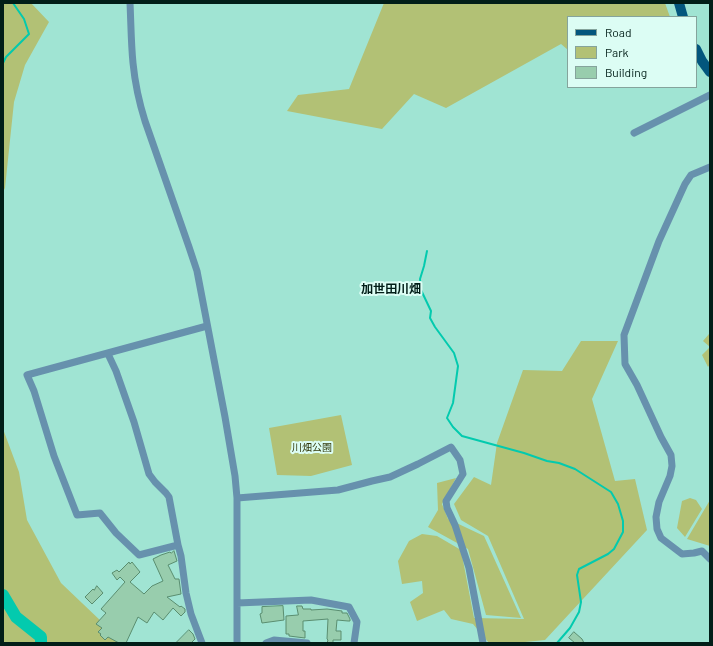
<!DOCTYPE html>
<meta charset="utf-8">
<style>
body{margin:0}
#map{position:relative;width:713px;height:646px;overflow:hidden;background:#a0e4d3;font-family:Barlow,sans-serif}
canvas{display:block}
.frame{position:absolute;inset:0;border:4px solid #021e18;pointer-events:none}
.legend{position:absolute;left:567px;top:16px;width:130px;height:72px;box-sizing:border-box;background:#dcfdf4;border:1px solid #85a49c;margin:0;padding:5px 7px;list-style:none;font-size:12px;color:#021e18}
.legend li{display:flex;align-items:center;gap:8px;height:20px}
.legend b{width:20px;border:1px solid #85a49c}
</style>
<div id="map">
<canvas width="713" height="646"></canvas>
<div class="frame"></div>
<ul class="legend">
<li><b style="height:5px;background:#03567d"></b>Road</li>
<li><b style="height:11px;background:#b2c175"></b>Park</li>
<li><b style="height:11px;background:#98cdad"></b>Building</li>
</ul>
</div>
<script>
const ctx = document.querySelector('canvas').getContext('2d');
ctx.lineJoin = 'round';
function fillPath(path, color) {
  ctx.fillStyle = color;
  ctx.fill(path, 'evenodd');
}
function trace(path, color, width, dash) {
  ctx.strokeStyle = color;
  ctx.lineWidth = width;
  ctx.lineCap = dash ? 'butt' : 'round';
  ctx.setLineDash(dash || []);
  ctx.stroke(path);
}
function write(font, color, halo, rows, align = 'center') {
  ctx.font = font + ' Barlow,"Noto Sans JP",sans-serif';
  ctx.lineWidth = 4;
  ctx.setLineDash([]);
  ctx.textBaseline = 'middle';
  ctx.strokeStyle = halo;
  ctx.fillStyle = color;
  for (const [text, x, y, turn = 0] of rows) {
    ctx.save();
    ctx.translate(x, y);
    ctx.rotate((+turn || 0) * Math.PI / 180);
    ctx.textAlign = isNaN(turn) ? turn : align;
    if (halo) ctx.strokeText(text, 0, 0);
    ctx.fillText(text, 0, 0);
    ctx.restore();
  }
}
const green = new Path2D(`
 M3 3H31L49 22 25 65 14 102 5 188 3 192Z
 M384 3H665L670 17H568V50L561 44 446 108 414 94 382 129 287 111 298 95 349 89Z
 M709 334 710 335V364L708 367 702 355 710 347 703 341Z
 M581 341H618L592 399 615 481 635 479 647 530 545 640 515 643H489L473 624 451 619 444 610 417 621 410 602 423 593 422 581 402 584 398 561 409 541 422 534 437 536 461 550 474 618 524 619 488 536 461 520 454 504 474 477 491 485 497 443 523 370 562 371Z
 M341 415 352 465 311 476 277 475 269 428Z
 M3 429 19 472 27 520 61 583 103 623 122 643H3Z
 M456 478 442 504 448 519 484 536 521 618 486 615 468 549 428 527 438 510 437 483Z
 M690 498 696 500 702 509 685 537 677 528 682 501Z
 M710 500V546L687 539Z`);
const stream = new Path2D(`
 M3 63 6 57 29 34 24 19 13 3
 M427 251 424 266 420 279 421 290 431 311 430 318 435 327 454 353 458 366 453 403 447 418 453 427 462 436 524 453 547 461 559 463 575 469 611 492 618 504 623 521V532L614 549 608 554 579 569 577 575 581 602 579 612 570 628 557 643`);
const river = new Path2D(`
 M3 595 16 617 41 637V643`);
const building = new Path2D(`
 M174 551 177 561 168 565 175 579H179L181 594 167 597 180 607 181 606 185 609V612L181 616 173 608 163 620 154 612 147 623 138 617 126 643H119L108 637 105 640 100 635 101 634 98 632 102 628 96 624 106 613 101 609 125 582 120 577 117 580 112 573 117 570 119 572 129 562 130 564 132 562 140 572 130 582 144 594 152 586 163 581 153 559 161 555 170 552 171 553Z
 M97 586 103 593 92 604 85 597 93 589 94 590Z
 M283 606 284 620 262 623 260 614 262 613V607Z
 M297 606H302L303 609H311V610L327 609 342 611V613H347L350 619V621H348L337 620 336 631H341V640H333V643H327L328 640 327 639 328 619 303 621V631H305V638L289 636V634H286V616L298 615Z
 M189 630 193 634 195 639 191 643H176Z
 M574 632 582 639 584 643H575L569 638Z`);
const minor = new Path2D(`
 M130 3C131 23 131 43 133 63 135 83 139 102 145 121L189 247 197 271 225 417 235 476 237 498V643
 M634 133 710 95
 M710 167 691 175 685 184 659 241 624 335 625 364 637 385 661 437 671 455 672 466 670 476 659 502 656 517 657 529 661 538 682 554 694 553 702 551 710 559
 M108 354 116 371 134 422 149 474 155 482 166 493 169 497 178 545 181 556 186 593 191 614 202 643
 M237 498 338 490 372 481 390 477 418 464 451 447 460 460 463 474 446 501 447 508 455 525 469 568 483 643
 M178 545 139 555 116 533 100 513 77 515 54 456 34 391 27 375 207 326
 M237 603 311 600 349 607 357 622 354 643
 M266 643 274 640 307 643`);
const primary = new Path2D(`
 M679 3 683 17
 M696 49 702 61 710 72`);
const parkNames = [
 ["川畑公園",312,448]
];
const quarterNames = [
 ["加世田川畑",391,289]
];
fillPath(green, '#b2c175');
trace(stream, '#03caae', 2);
trace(river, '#03caae', 12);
fillPath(building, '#98cdad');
trace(building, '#5a8d6f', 1);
trace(minor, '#6791ad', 7);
trace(primary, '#03567d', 10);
write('10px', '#333a0c', '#dcfdf4', parkNames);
write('bold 12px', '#021e18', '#dcfdf4', quarterNames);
</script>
